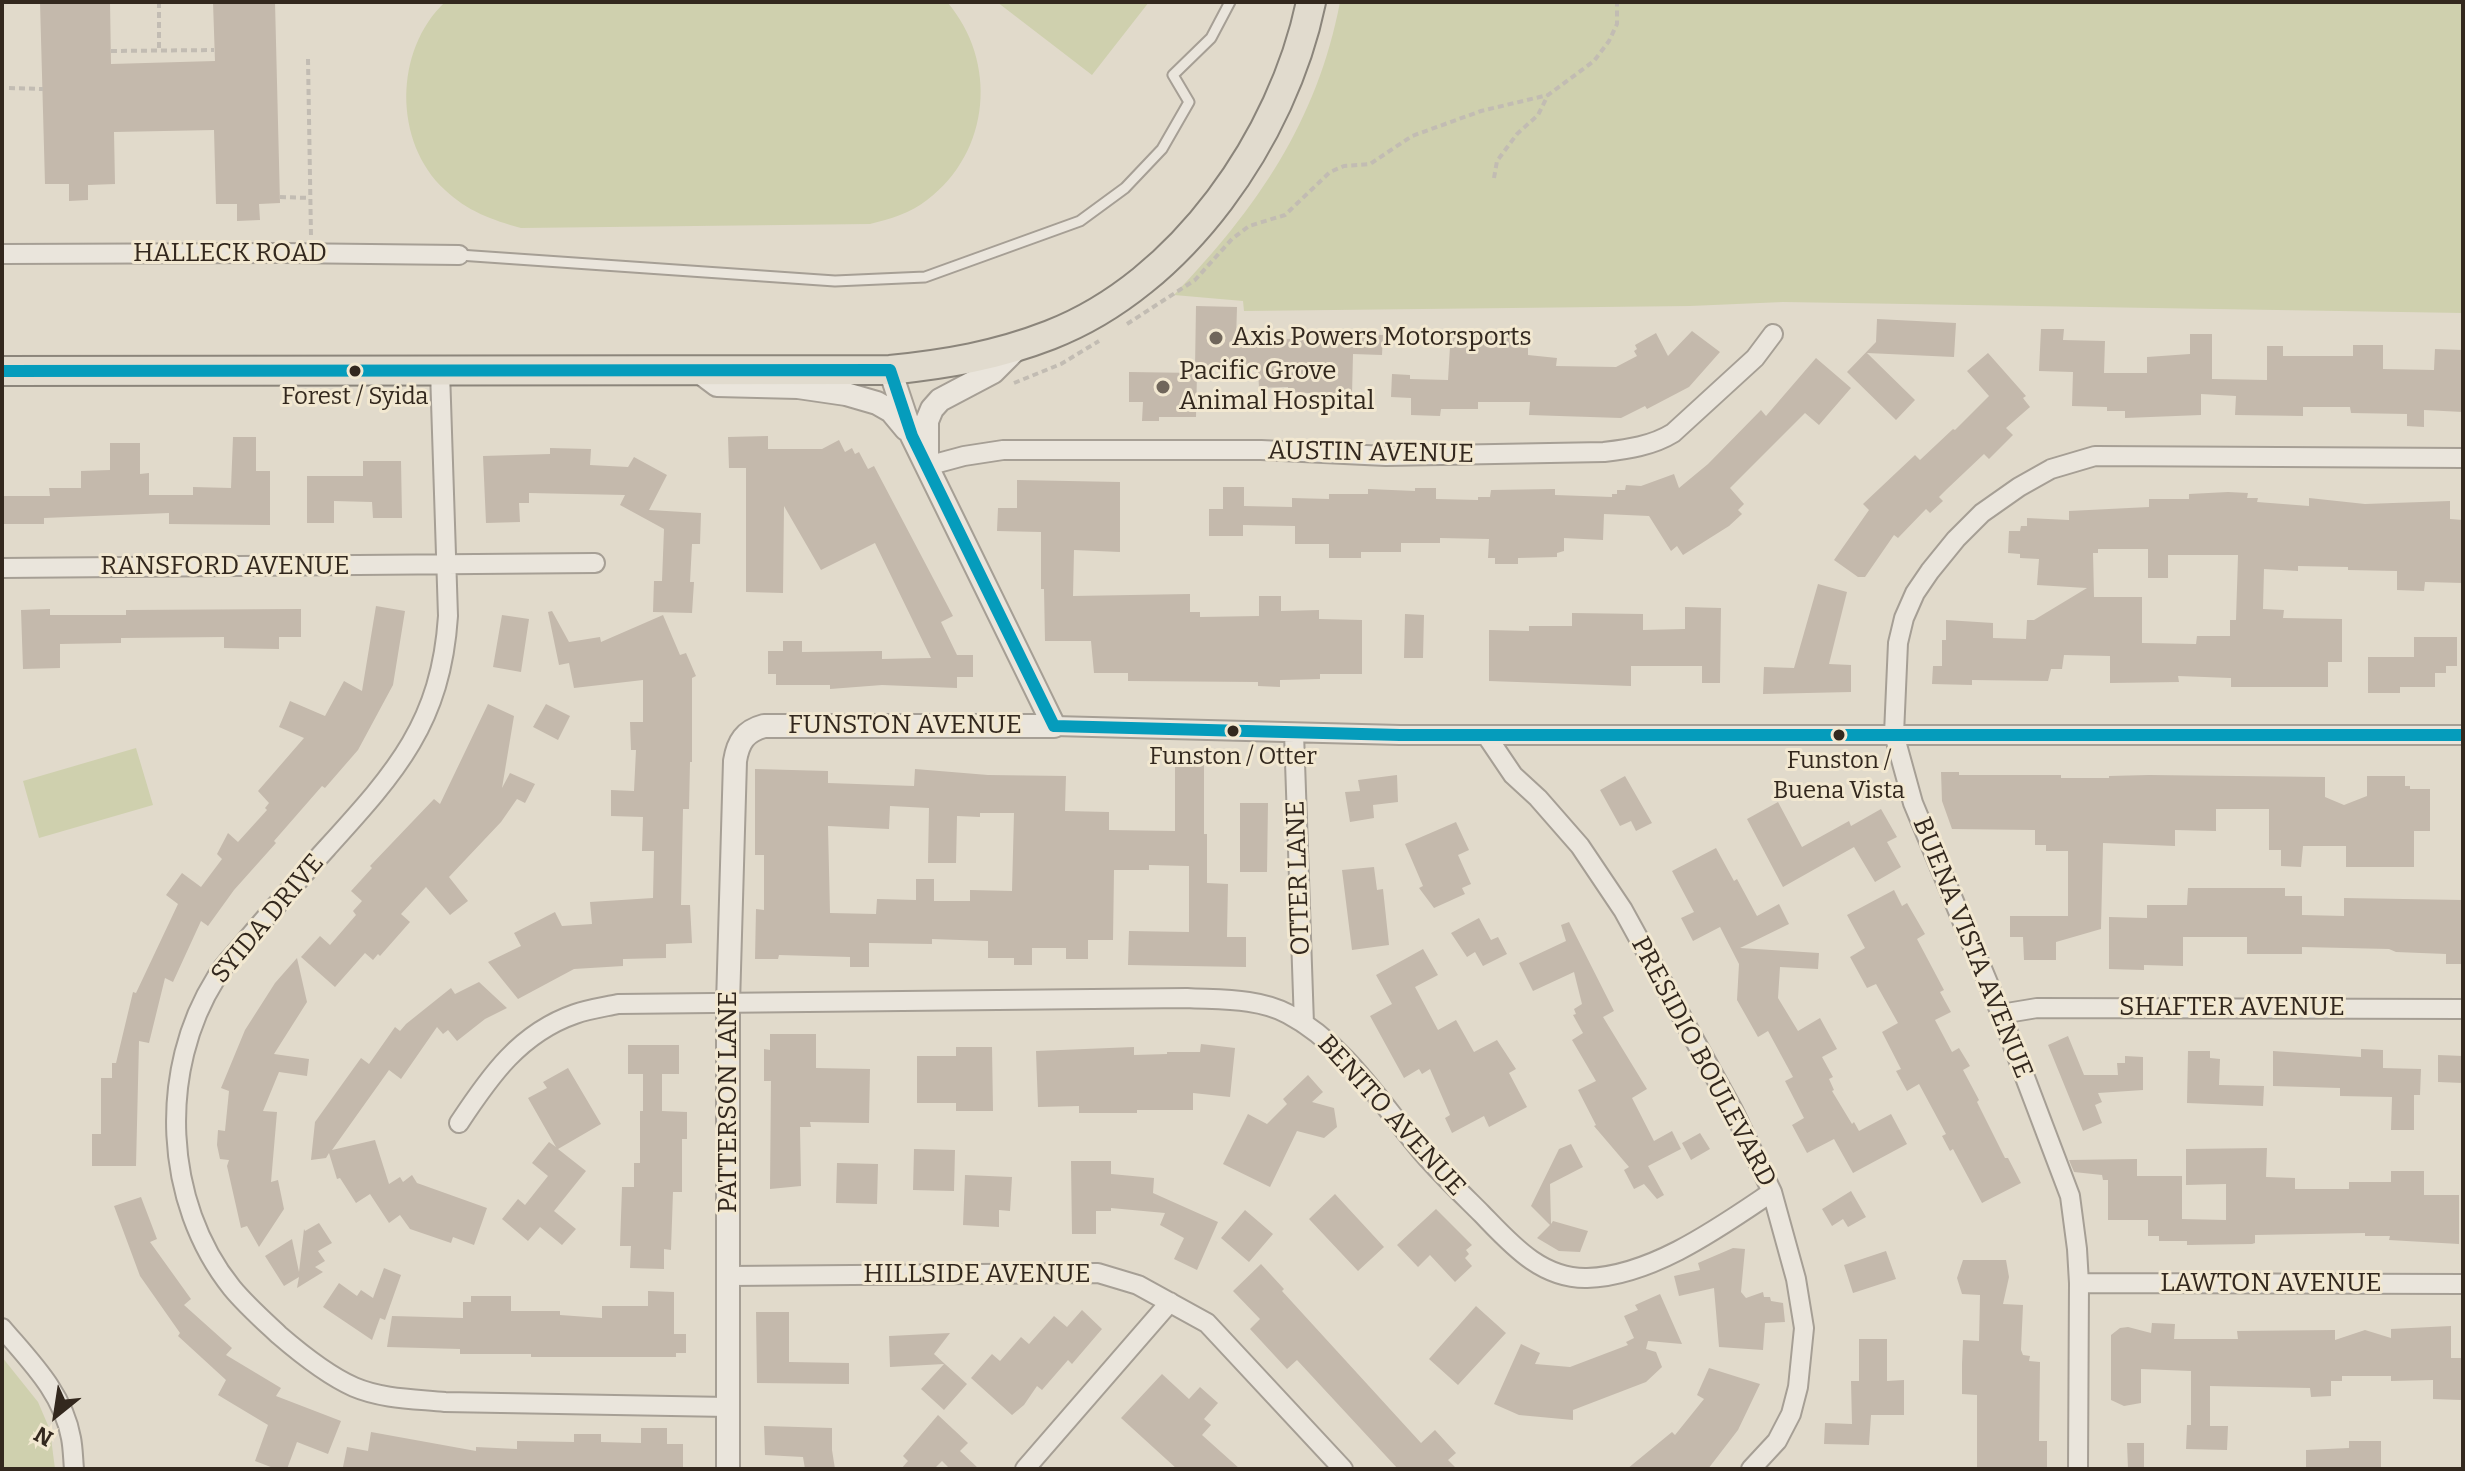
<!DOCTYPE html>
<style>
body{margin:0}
#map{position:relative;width:2465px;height:1471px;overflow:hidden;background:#e1dacb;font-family:Bitter,serif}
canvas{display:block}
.frame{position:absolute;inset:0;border:4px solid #33281e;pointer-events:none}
.north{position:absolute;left:16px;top:1375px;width:80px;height:80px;-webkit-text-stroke:6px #f2e8d1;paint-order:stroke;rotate:210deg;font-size:22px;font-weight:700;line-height:32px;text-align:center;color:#33281e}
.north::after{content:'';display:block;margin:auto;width:28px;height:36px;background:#33281e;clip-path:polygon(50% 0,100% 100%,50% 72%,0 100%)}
</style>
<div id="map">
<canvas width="2465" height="1471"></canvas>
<div class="frame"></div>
<div class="north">N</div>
</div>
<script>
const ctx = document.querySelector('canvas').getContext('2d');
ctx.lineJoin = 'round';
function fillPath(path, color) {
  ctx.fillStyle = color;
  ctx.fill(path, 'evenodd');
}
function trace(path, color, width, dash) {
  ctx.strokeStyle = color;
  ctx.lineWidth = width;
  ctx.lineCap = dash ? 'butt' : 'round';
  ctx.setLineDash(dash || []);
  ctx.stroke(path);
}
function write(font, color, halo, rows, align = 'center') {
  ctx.font = font + ' Bitter,serif';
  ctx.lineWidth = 6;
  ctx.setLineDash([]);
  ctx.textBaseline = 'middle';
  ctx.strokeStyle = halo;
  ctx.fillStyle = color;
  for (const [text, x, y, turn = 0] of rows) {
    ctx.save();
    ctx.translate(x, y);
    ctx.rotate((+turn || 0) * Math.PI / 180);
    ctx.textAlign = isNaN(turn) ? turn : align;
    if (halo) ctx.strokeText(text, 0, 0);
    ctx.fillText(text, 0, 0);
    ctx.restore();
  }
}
const green = new Path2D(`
 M445 2H947C998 61 991 152 927 200 911 213 890 219 870 224L521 228C492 220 467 211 445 190 393 142 394 50 445 2Z
 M997 2H1149L1092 75Z
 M1340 2H2463V313L1783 302 1690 306 1244 311 1243 301 1174 295C1257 208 1317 122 1340 2Z
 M136 748 153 805 39 838 23 781Z
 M2 1357 38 1402 50 1430 55 1469H2Z`);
const building = new Path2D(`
 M40 2H110L111 64 215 61 213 2H275L280 203 259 204 260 220 237 221V204H216L214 130 114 132 115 184 88 185V200L69 201V184H45Z
 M1196 306 1237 307 1236 341 1271 340V338L1331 341V333L1383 335 1382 355 1353 354 1352 395 1288 392V387L1259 388 1258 370 1195 368Z
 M1877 319 1956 323 1954 357 1867 353 1915 400 1896 420 1847 372 1876 342Z
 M2041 329H2064L2063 340 2105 341 2104 373H2147V357L2190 354V334H2212V379L2267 380V346H2283V356H2353V345H2383V369L2434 370 2435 349 2463 350V412L2424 410V427L2407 426V414L2351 413 2350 407H2303V416L2235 415 2236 396 2201 394V415L2125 418V411H2107V407L2072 406 2073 372 2039 371Z
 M1451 330 1503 335V332H1528V355L1557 358 1556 366 1616 367 1637 356 1634 351 1637 349 1635 345 1656 333 1668 356 1692 331 1720 352 1689 387 1647 409 1645 406 1621 418 1529 415 1530 402H1478V409H1441L1440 416 1411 415V398L1391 397 1392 374 1410 375V379L1448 380Z
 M1988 353 2026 396 2023 398 2030 407 2006 428 2013 435 1989 459 1984 454 1947 489 1939 497 1943 501 1930 513 1926 509 1898 538 1894 535 1865 577H1858L1834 560 1869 510 1863 504 1915 455 1920 460 1953 429 1955 430 1989 396 1967 371Z
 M1816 358 1851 388 1819 425 1805 413 1730 488 1744 504 1738 510 1742 514 1729 526 1683 555 1677 546 1671 551 1649 516 1604 514 1603 540 1564 538V551L1557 553V557L1518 558V564H1495V558H1488L1489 539 1440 538V543H1401V552H1361V558H1329V544H1295V526L1243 525V536H1209V509H1223V487H1244V506L1292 507V498L1329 499V494H1368V489L1415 491V488H1436V499L1478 500V497H1490L1491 490 1555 489V495L1612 497V494H1617V490H1625L1626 485 1641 486 1674 474 1679 488 1708 464 1761 410 1766 416Z
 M1129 372 1197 373 1196 417H1159V421H1142L1143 402H1129Z
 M768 436V449H822L839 440 845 452 852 448 855 454 859 452 868 469 874 466 953 616 941 622 957 655H973V677H957V688L882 685 830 689V685H776V674H768V651H783V641H802V652L882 651V659L931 658 875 543 821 570 784 506 783 593 746 592V468H729L728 437Z
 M233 437H256V471H270V525L169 524V513L44 518V524H2V496H50L49 488H81V471L110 470V443H140V474L149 473V495H193V487L231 488Z
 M550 448 591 449 590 465 628 467 634 457 667 475 649 510 701 513 700 544H692L690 582H694L692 613 653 612 654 581H662L664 529 620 505 625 495 529 493V503H519L520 522 486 523 483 456 550 454Z
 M363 461H401L402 518H373L372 502 334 501V523H307V476H363Z
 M1017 480 1120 482V552L1074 550 1073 596 1190 594V612H1200V617L1259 616V596H1281V611L1319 610V619L1362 620V674H1320V679L1280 680V687L1258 686V682L1128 681V673H1094L1091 641H1045L1044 589H1041V532L997 531 998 508H1017Z
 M2228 492 2248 493 2247 498H2258L2257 502 2309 506V498L2365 504 2450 501V519L2463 520V583L2425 582 2424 591 2397 590V571L2348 570V567L2298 566V571L2264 569 2263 609 2284 610 2283 618 2342 619V662H2328V687H2231V678L2178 676 2179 682 2110 683V656L2064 655 2062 669H2051L2048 681 1972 680V685L1932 684 1933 666H1942V640H1946V620L1993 623V638L2026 639 2027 620H2034L2087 588 2037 585 2039 559 2020 558V554L2008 553 2009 531H2020L2021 526H2027V518L2069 520V511L2149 507V499H2189V494ZM2098 549H2148V578H2168V555H2238L2236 620H2230V636H2197L2196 644 2142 643V597H2094L2093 553H2098Z
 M1818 584 1847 592 1829 664 1851 665V692L1763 694 1764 667 1794 668Z
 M376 606 405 611 393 685 358 750 325 788 322 786 274 841 276 843 234 890 208 926 201 921 173 982 165 978 149 1043 139 1041 136 1166H92V1134H101V1078H112V1063H116L133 992 136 993 178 904 166 895 182 873 201 887 222 859 217 854 228 833 238 842 267 810 265 808 269 803 258 791 304 738 279 727 290 701 325 716 344 681 362 691Z
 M1685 607 1721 608 1720 683H1702V666H1631V686L1489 681V630L1529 631V626H1572V613L1643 614V630L1685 629Z
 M50 609V615H126V610L301 609V637H279V649L224 648V637L121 638V643L60 644V668L23 669 21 610Z
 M552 611 569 642 600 637 601 642 663 615 680 655 686 653 696 676 692 678V762H690L689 809H683L681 905H690L692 943 666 944V958L623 959V966L574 969 518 999 488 962 521 946 514 933 555 912 562 926 592 924 590 902 653 898 654 851H642L643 817 611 816V790L634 791 636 750H631L630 722H643V680L574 688 569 663 559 665 548 612Z
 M1405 614 1424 615 1423 658H1404Z
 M502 615 529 619 521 672 493 667Z
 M2414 637H2457V666H2446V673H2435V687H2400V693H2368V657H2414Z
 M488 704 514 716 502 788 510 773 535 784 525 803 517 799 501 822 449 877 468 901 450 915 426 887 401 914 410 922 380 956 378 954 373 960 365 953 335 987 301 957 320 936 330 945 356 915 353 911 362 901 351 891 372 868 370 866 434 799 440 804Z
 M546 704 570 716 558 740 533 727Z
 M1175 765H1204V834H1207V883L1228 884 1227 937H1246V967L1128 965 1129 931 1189 932V866L1149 865V870H1114L1113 940H1088V959H1066V948H1032V965H1014V958H988V941L932 939V944L869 943V967H850V957L779 955 778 959H755L756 909 764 910V855H755V769L828 771V783L914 786 915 769 988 775 1066 776 1065 811 1109 812V830L1175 831ZM890 806 929 808 928 863H956L957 816 980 817V813H1014L1012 891 970 890V901H934V879H916V900L877 899 876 914 830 913 828 826 889 829Z
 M1941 772H1959V775H2061V778H2109V776L2149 775 2325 777V797L2344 805 2367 796V776H2405V786H2410V789H2430V831H2414V867H2346V846H2303L2301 867 2281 866V850H2269V809H2216V831L2175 830V846L2103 843 2101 929 2056 942V960H2024L2023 937H2010V916H2068V851H2046V845H2035V830L1952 829 1942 801Z
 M1397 775 1398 802 1373 805 1374 818 1350 822 1345 792 1360 791 1358 780Z
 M1625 776 1652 823 1636 831 1631 821 1620 826 1600 790Z
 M1778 802 1802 847 1849 821 1851 826 1881 809 1897 837 1887 842 1901 867 1875 882 1854 847 1783 887 1747 819Z
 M1240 803H1268L1267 872H1240Z
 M1456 822 1469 850 1458 855 1471 884 1462 888 1465 894 1434 908 1419 888 1423 886 1405 844Z
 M1716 848 1734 881 1737 879 1757 916 1779 904 1789 924 1740 948 1819 953 1818 969 1780 967 1778 998 1798 1031 1820 1018 1837 1049 1822 1057 1833 1077 1829 1079 1834 1090 1832 1091 1852 1124 1854 1122 1859 1131 1891 1114 1907 1144 1853 1173 1834 1139 1807 1153 1792 1125 1804 1118 1785 1081 1793 1077 1768 1031 1758 1037 1737 1000 1739 964 1720 927 1693 941 1681 918 1694 912 1672 871Z
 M1374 867 1377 890 1383 889 1389 945 1352 950 1342 870Z
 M2188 888H2285V896H2302V915L2344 916V898L2463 900V964H2446V954L2396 952 2389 949 2302 947V954H2247V937H2183V966L2144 965V970L2109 969V917L2147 918V905H2187Z
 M1894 890 1902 906 1907 903 1925 934 1917 939 1944 990 1940 992 1951 1012 1935 1020 1952 1052 1959 1048 1970 1066 1963 1070 1979 1100 1977 1102 2005 1158H2008L2021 1183 1982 1203 1953 1149 1950 1151 1942 1136 1946 1134 1919 1084 1907 1091 1896 1071 1901 1069 1882 1032 1898 1023 1876 984 1867 988 1850 957 1865 948 1847 915Z
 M1479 918 1491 940 1498 937 1507 954 1483 966 1475 952 1467 957 1451 933Z
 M1569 922 1614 1011 1603 1017 1647 1089 1632 1098 1654 1141 1672 1131 1681 1149 1648 1166 1664 1195 1657 1199 1644 1184 1634 1189 1624 1170 1629 1167 1594 1126 1596 1125 1578 1090 1596 1081 1572 1040 1583 1033 1573 1015 1576 1014 1574 1009 1582 1004 1574 972 1533 991 1519 963 1566 941 1561 925Z
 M1423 949 1438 975 1415 987 1438 1030 1456 1020 1474 1052 1497 1040 1516 1069 1509 1073 1527 1107 1489 1127 1484 1116 1452 1133 1445 1118 1450 1115 1430 1069 1422 1074 1419 1069 1404 1078 1370 1016 1392 1004 1376 975Z
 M297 958 307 1002 274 1054 309 1059 307 1076 279 1072 263 1111 277 1112 271 1182 278 1180 284 1209 259 1247 247 1226 241 1228 227 1166 229 1160 220 1159 217 1145 218 1130 225 1131 229 1091 221 1088 245 1030 275 983Z
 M479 982 507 1008 485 1019 457 1041 448 1030 443 1034 437 1027 401 1079 389 1070 332 1150 375 1140 389 1184 400 1177 403 1182 412 1175 417 1183 487 1208 474 1245 453 1237 451 1243 410 1229 400 1215 389 1223 370 1194 356 1203 340 1178 337 1179 329 1153 326 1158 311 1160 315 1122 361 1058 369 1064 395 1027 400 1031 406 1024 451 988 455 994Z
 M770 1034H816V1068L870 1069 869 1123 810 1122 811 1127H800L801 1186 770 1189 771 1081H764V1049L770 1050Z
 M2068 1036 2084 1075H2118L2117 1063H2125V1056L2143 1057V1090L2098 1093 2102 1102 2095 1105 2102 1123 2083 1131 2048 1045Z
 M1201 1044 1235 1048 1230 1097 1193 1093V1110H1137V1113H1079V1106L1038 1107 1036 1051 1134 1047V1055L1167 1054V1052H1200Z
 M628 1045H679V1074H662V1111L687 1112V1139H682V1192H673L671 1250 664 1249V1269L630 1268 631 1246H620L622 1187H634V1163H640V1111H643V1074H628Z
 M956 1047H992L993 1111H956V1103H917V1056H956Z
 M2361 1049 2383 1050V1068L2421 1069 2420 1095H2414V1130H2391L2392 1097 2340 1096V1088L2273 1086V1051L2361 1057Z
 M2188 1051H2210V1058L2220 1059 2219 1085 2264 1086 2263 1106 2187 1103Z
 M2438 1055 2463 1056V1083L2438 1082Z
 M568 1068 601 1124 558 1149 586 1171 554 1211 576 1229 562 1245 540 1227 528 1241 502 1219 518 1199 525 1205 548 1176 532 1163 549 1142 556 1147 528 1098 547 1088 543 1082Z
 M1308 1075 1323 1092 1312 1102 1334 1108 1337 1127 1324 1138 1297 1131 1270 1187 1223 1164 1248 1114 1267 1124 1287 1104 1283 1099Z
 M1700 1133 1710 1149 1691 1160 1682 1143Z
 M1571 1144 1583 1167 1550 1184 1551 1224 1553 1221 1588 1231 1580 1252 1559 1251 1537 1238 1550 1225 1531 1206 1559 1149Z
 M2267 1148 2266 1177 2295 1178V1189H2349V1182H2391V1171H2424V1195H2459V1244L2389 1240 2390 1236H2365V1233L2255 1235V1243L2252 1244 2187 1245V1241H2159V1236H2148V1220H2108V1180H2103L2102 1175 2074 1172 2069 1160 2137 1159V1176H2182V1219L2226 1220V1184L2186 1185V1149Z
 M914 1149 955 1150 954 1191 913 1190Z
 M1071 1161H1111V1174L1154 1178 1153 1193 1218 1222 1197 1270 1174 1259 1184 1238 1160 1225 1165 1213 1111 1208V1211H1096V1234H1072Z
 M837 1163 878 1164 877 1204 836 1203Z
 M965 1175 1012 1177 1010 1211 999 1210V1227L963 1225Z
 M1851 1191 1866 1217 1848 1227 1843 1219 1832 1226 1822 1209Z
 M1335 1194 1384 1247 1358 1271 1309 1219Z
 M141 1197 157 1239 150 1242 191 1299 184 1305 232 1348 226 1355 281 1388 276 1396 341 1421 328 1454 297 1442 287 1469H276L255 1461 268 1425 218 1395 226 1380 178 1336 180 1333 140 1276 114 1206Z
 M1436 1209 1472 1245 1466 1250 1469 1254 1465 1258 1472 1266 1455 1282 1430 1255 1418 1267 1397 1245Z
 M1245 1210 1273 1234 1249 1262 1221 1238Z
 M319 1223 332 1243 318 1251 325 1261 315 1267 323 1272 297 1288 299 1277 284 1286 265 1256 292 1239 299 1272 304 1229 305 1231Z
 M1733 1248 1745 1249 1741 1292 1746 1298 1763 1292 1764 1297H1770L1771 1301 1783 1303 1785 1322 1765 1323 1763 1350 1719 1347 1714 1288 1679 1296 1674 1276 1700 1270 1698 1263Z
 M1886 1251 1896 1279 1853 1293 1844 1265Z
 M1963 1260H2006L2009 1277 2003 1304 2023 1305 2021 1350 2023 1355 2030 1356 2029 1361 2040 1362 2039 1441H2047V1469H1977V1395L1962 1394V1364L1963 1340 1979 1341 1980 1295 1962 1294 1957 1278Z
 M1261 1264 1284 1289 1282 1291 1421 1443 1435 1430 1456 1453 1448 1460 1457 1469H1398L1297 1360 1287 1369 1250 1329 1260 1319 1233 1291Z
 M384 1268 401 1275 385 1320 380 1318 372 1340 323 1307 339 1283 357 1296 361 1290 373 1298Z
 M648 1291 674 1292V1334H686V1353H676V1357H531V1354H460V1349L387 1347 392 1316 463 1318V1302H471V1296H511V1311H560V1315L602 1318V1306H648Z
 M1660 1294 1682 1344 1648 1341 1646 1349 1656 1352 1662 1367 1646 1382 1573 1410V1420L1519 1415 1494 1404 1521 1344 1540 1353 1535 1364 1570 1367 1628 1345 1626 1342 1634 1338 1624 1316 1638 1310 1635 1305Z
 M1476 1306 1506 1333 1458 1385 1429 1359Z
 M1082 1310 1102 1329 1072 1364 1068 1360 1042 1390 1037 1386 1024 1405 1012 1415 971 1378 992 1354 1000 1361 1021 1337 1029 1344 1054 1316 1067 1327Z
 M756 1312H789V1362L849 1363V1384L757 1383Z
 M2152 1323 2175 1324 2174 1339H2238L2237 1331 2335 1330V1340L2365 1330 2391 1338V1329L2451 1326V1358H2462L2461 1400 2433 1399V1380L2391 1381V1376H2342V1381H2331V1396L2311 1397 2310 1388 2210 1386V1426H2228L2227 1450 2186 1449 2187 1425H2191V1371L2141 1369V1403L2124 1406 2111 1400V1335L2120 1328 2128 1327 2151 1333Z
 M950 1333 934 1354 967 1384 944 1410 921 1389 944 1364 890 1367 889 1336Z
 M1859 1339H1887V1381L1904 1380V1415H1871L1869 1445 1824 1444 1825 1423 1852 1424 1851 1381H1859Z
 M1709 1368 1760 1384 1738 1430 1708 1469H1627L1672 1432 1675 1435 1704 1399 1697 1395Z
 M1162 1374 1189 1399 1200 1387 1218 1403 1204 1419 1211 1425 1202 1435 1240 1469H1177L1121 1418Z
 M938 1415 968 1443 960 1451 979 1469H950L942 1461 934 1469H901L908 1461 903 1456Z
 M764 1426 832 1428V1450L835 1469H805L803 1457 765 1455Z
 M641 1428H667V1444H683V1469H356L343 1467 347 1447 368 1451 371 1432 476 1451V1447L517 1449V1441L574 1442V1434H601V1442L641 1443Z
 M2349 1441H2381V1469H2306V1450L2349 1448Z
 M2127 1443H2144V1469H2128Z`);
const path = new Path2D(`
 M159 2V51
 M111 51 214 50
 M308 59 311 236
 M9 88 43 89
 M1494 178 1497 161 1517 134 1538 115 1548 95
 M280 197 310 198
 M1127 324 1195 280 1232 239 1249 226 1285 215 1330 172 1344 166 1370 164 1412 136 1481 111 1548 95 1594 61 1609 41 1617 24V2
 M1014 383 1061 364 1099 341`);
const service = new Path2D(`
 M459 255 835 281 925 277 1080 221 1125 188 1162 149 1189 102 1173 75 1211 38 1230 2`);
const minor = new Path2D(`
 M2 254 281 253 459 255
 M440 371 448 616C441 723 396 772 327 848 297 881 268 915 239 949 231 958 222 967 216 978 158 1070 163 1202 232 1288 246 1305 263 1320 279 1335 301 1354 327 1375 354 1387 382 1399 415 1399 445 1402L728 1407
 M927 466 964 456 1003 450H1261L1386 456 1604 452C1628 449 1652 446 1673 433L1755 358 1773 334
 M2 568 595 563
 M1054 726 1400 735H2463
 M1294 733 1304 1024
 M1486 735 1513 775 1538 798 1580 846 1623 910 1733 1110 1772 1192 1796 1279 1804 1328 1798 1387 1791 1414 1777 1441 1751 1469
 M2001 1014 2037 1008 2463 1009
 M459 1123C490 1076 520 1033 575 1014 589 1009 604 1007 618 1004L1187 998C1221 1000 1258 998 1288 1014 1345 1044 1382 1105 1423 1153 1441 1174 1462 1194 1482 1214 1511 1244 1541 1279 1587 1278 1652 1276 1720 1227 1772 1192
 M729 1276 1098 1273 1138 1285 1207 1323 1343 1469
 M2079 1283 2463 1284
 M2 1328C30 1361 63 1393 71 1438 73 1448 73 1459 74 1469
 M1025 1469 1170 1302
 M2078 1469 2079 1283 2077 1249 2070 1196 2001 1014 1913 803 1894 734 1898 643 1904 618 1915 593 1930 571 1956 539 1982 513 2019 487 2051 469 2095 456 2463 458`);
const tertiary = new Path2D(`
 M697 370 717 385 798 387 846 394 877 403 891 411 906 429
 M927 461V421L932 409 940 400 993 372 1019 346
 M728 1469V1004L735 761C738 742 745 731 764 726H1054L912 436 890 370`);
const primary = new Path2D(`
 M2 371 890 370C947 364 996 356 1050 335 1182 284 1283 137 1311 2`);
const bus1 = new Path2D(`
 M890 370 912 436 1054 726
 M2 371 890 370
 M1054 726 1400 735H2463`);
const markers = [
 [1216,338,8,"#70665b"],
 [355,371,7,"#33281e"],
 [1163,387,8,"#70665b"],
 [1233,731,7,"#33281e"],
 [1839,735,7,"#33281e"]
];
const busNames = [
 ["Forest / Syida",355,397],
 ["Funston / Otter",1233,757],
 ["Funston /",1839,761],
 ["Buena Vista",1839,791]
];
const streetNames = [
 ["HALLECK ROAD",230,254],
 ["AUSTIN AVENUE",1371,453,1],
 ["RANSFORD AVENUE",225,567],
 ["FUNSTON AVENUE",905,726],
 ["OTTER LANE",1299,878,-92],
 ["SYIDA DRIVE",268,919,-50],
 ["BUENA VISTA AVENUE",1972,948,68],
 ["SHAFTER AVENUE",2232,1008],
 ["PRESIDIO BOULEVARD",1703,1062,62],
 ["PATTERSON LANE",729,1102,-90],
 ["BENITO AVENUE",1391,1116,48],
 ["HILLSIDE AVENUE",977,1275],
 ["LAWTON AVENUE",2271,1284]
];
const poiNames = [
 ["Axis Powers Motorsports",1232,338],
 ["Pacific Grove",1179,372],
 ["Animal Hospital",1179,402]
];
fillPath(green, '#cfd0ae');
fillPath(building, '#c4b9ac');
trace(service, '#a69f95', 13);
trace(minor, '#a69f95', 22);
trace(tertiary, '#a69f95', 26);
trace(primary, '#8b857b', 32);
trace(path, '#c2bcb3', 4, [6, 4]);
trace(service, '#eae5dc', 9);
trace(minor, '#eae5dc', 18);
trace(tertiary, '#eae5dc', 22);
trace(primary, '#e1dbce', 28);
trace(bus1, '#059cbc', 12);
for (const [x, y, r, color] of markers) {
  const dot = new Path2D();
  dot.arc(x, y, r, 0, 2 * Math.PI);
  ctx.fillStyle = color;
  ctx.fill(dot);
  trace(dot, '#f2e8d1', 3);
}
write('24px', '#33281e', '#f2e8d1', busNames);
write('26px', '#33281e', '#f2e8d1', streetNames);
write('26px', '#33281e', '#f2e8d1', poiNames, 'left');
</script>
